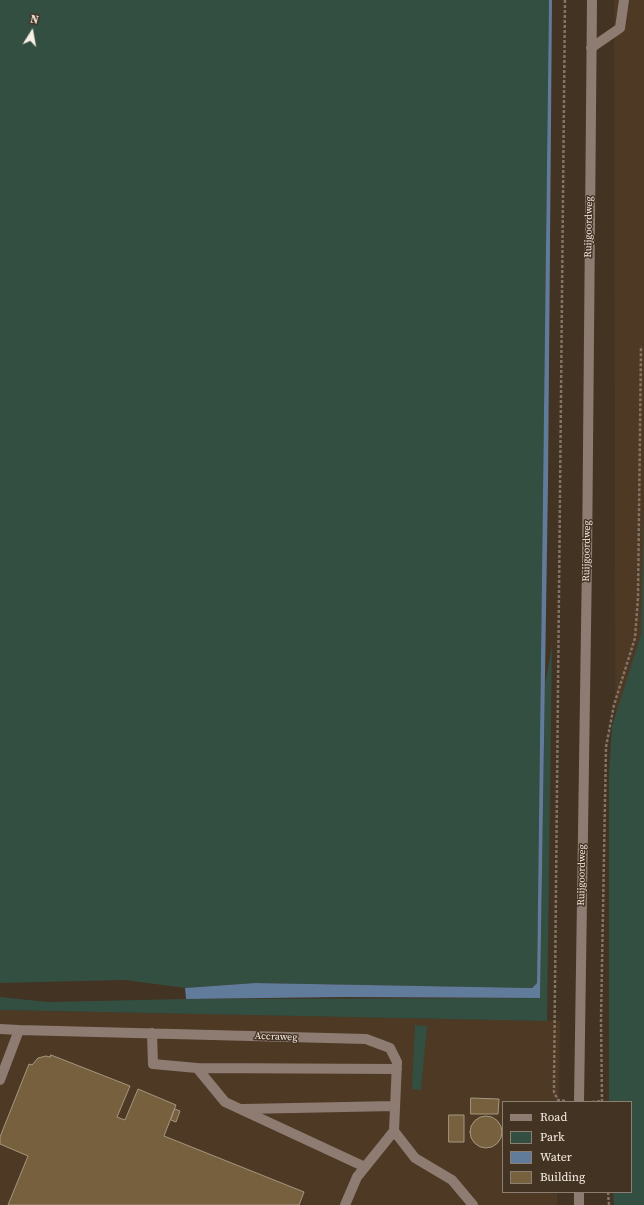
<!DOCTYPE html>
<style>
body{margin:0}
#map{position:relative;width:644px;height:1205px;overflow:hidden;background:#433323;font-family:"Source Serif 4",serif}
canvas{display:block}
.legend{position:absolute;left:502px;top:1101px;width:130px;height:92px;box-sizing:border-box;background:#433323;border:1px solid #8c7e71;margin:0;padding:5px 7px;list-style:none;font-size:12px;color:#faefe5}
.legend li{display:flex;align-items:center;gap:8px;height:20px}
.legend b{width:20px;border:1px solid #8c7e71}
.north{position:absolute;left:12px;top:12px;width:40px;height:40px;-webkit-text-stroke:3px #433323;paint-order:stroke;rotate:11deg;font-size:11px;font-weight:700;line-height:16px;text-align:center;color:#faefe5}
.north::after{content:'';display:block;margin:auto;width:14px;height:18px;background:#faefe5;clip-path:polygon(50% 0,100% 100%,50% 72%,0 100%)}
</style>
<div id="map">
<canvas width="644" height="1205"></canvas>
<ul class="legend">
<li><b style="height:5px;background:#8e7c73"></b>Road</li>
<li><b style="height:11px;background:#324f42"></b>Park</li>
<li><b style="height:11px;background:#617b9b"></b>Water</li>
<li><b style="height:11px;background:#76603d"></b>Building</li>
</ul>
<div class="north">N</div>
</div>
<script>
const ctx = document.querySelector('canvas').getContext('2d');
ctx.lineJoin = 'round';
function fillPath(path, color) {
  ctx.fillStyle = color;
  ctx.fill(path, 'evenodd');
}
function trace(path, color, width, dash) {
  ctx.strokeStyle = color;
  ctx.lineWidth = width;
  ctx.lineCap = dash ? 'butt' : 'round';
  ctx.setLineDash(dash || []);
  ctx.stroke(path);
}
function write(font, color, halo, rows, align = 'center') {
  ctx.font = font + ' "Source Serif 4",serif';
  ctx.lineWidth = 3;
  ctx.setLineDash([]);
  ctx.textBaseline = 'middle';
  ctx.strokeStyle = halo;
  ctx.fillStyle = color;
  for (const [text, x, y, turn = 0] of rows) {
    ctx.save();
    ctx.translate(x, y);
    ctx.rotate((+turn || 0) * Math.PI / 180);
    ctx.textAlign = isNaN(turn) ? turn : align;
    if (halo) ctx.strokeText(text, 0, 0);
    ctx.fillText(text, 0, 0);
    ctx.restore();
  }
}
const built = new Path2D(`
 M614 0H644V1205L631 1192V1102H616Z
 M0 1010 560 1021 559 1102H503V1192H557V1205H0Z`);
const green = new Path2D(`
 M0 0H549L537 983 532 988 255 983 185 988 125 980 0 983Z
 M644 506V1205H614L613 1192H631V1102H609V773L612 726 641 635Z
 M552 646 547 1021 0 1010V997L48 1002 186 999 540 998 545 684Z
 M415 1025 427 1026 421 1090 412 1089Z`);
const water = new Path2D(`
 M549 0H552L548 483 540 998 344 997 186 999 185 988 255 983 532 988 537 983Z`);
const building = new Path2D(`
 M51 1055 130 1086 117 1117 125 1120 138 1089 176 1105 164 1136 304 1192 299 1205H8L28 1156 0 1144V1137L29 1064 32 1065 38 1058 46 1056 50 1057Z
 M471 1098 499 1099 498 1114H471Z
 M175 1109 180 1111 176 1122 171 1120Z
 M449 1115H464V1142H449Z
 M470 1132a16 16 0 1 1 32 0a16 16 0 1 1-32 0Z`);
const path = new Path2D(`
 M565 1101 558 1100 554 1092V1084L565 0
 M592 1102 602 1101
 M602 1102 601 1020 606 747 614 705 635 638 638 598 641 346
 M608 1192 609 1205`);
const minor = new Path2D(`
 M591 48 620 28 624 0
 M0 1029 19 1030
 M152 1033 153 1064 197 1068 225 1102 365 1167
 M197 1068 397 1069
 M0 1080 19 1030 366 1039 390 1048 397 1062 394 1131 415 1158 452 1180 473 1205
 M579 1102 587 561 592 0
 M243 1109 395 1106
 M345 1205 357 1177 394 1131
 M579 1205V1192`);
const streetNames = [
 ["Ruijgoordweg",589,227,-89],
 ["Ruijgoordweg",587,551,-89],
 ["Ruijgoordweg",582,875,-89],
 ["Accraweg",276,1037,2]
];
fillPath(built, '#4e3924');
fillPath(green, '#324f42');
fillPath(water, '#617b9b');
fillPath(building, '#76603d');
trace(building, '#a69781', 1);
trace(path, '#827466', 2.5, [3, 2]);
trace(minor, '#8e7c73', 10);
write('10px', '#faefe5', '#433323', streetNames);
</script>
